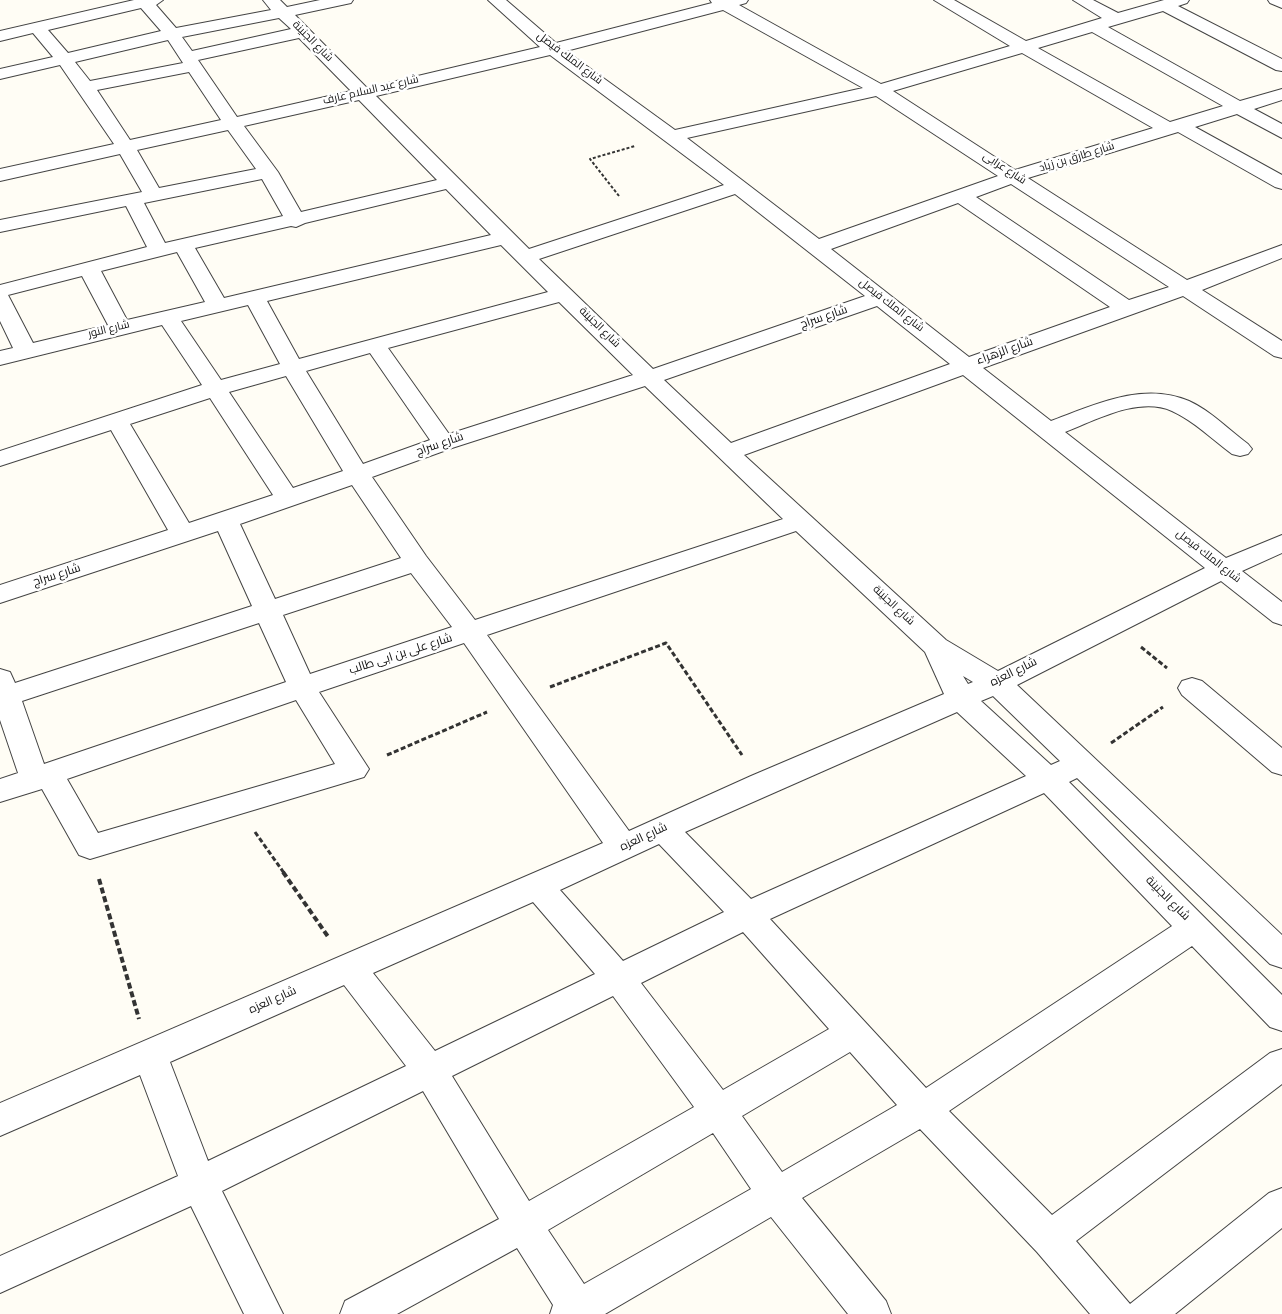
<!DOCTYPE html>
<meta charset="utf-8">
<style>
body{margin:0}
canvas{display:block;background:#fffdf5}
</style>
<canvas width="1282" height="1314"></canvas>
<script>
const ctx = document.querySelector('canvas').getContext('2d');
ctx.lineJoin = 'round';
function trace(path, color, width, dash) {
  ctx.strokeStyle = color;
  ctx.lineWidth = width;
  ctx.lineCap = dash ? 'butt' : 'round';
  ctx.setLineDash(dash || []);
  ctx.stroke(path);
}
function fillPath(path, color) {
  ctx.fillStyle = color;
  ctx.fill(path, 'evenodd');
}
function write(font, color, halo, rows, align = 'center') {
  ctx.font = font + ' Georgia,Cairo,serif';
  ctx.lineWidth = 5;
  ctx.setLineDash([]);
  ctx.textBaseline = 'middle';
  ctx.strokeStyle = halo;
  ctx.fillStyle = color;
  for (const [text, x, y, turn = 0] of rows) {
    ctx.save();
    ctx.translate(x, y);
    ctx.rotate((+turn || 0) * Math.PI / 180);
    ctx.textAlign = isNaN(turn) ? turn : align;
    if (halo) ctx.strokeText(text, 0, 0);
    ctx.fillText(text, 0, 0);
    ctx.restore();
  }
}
const pathFar2 = new Path2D(`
 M619 196 590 159 635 146`);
const pathFar1 = new Path2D(`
 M1141 647 1167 668
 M550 687 666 643 742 755
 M1111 743 1163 707
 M387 755 487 712
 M255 832 284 873`);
const path = new Path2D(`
 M283 872 329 938
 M99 879 139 1019`);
const minor = new Path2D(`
 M134 0H163L156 5 176 28 271 10 263 0H280L287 7 320 0H353L351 3 295 15 367 88 540 47 488 0H506L556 43 712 3 710 0H748L746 3 739 5 881 84 1010 46 934 0H954L1026 41 1102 18 1073 0H1093L1118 13 1164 0H1189L1187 3 1178 6 1282 59V71L1276 70 1163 11 1108 27 1240 101 1282 89V100L1254 109 1282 124V138L1237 114 1195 127 1282 175V189L1275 187 1178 132 1028 178 1187 280 1282 245V258L1202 290 1282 341V358L1274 356 1183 296 983 368 1051 421C1094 405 1143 381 1189 401 1211 411 1229 430 1248 444L1252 449 1248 454 1240 456 1232 454C1213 440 1194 421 1172 411 1139 396 1096 420 1065 432L1226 558 1282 535V553L1242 571 1282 602V625L1273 622 1221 581 1017 685 1282 935V968L1270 964 1077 778 1069 782 1282 995V1031L1270 1027 1192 946 949 1111 1052 1215 1270 1053 1282 1049V1084L1076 1241 1130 1304 1269 1193 1282 1188V1228L1175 1314H1090L1037 1252 920 1129 802 1198 886 1301 891 1314H848L771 1217 605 1314H550L553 1305 517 1248 397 1314H340L345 1301 499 1219 423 1091 222 1191 283 1314H244L191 1206 0 1293V1256L178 1176 140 1075 0 1136V1103L603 843 464 643 319 692 369 769 364 777 90 859 79 855 42 789 0 802V779L18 773 0 720V669L10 672 15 683 252 606 218 531 0 603V585L168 530 111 430 0 466V451L202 385 162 325 0 365V351L13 348 0 321V285L147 247 126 206 0 232V220L142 192 120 154 0 181V169L114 144 60 65 0 79V69L53 57 33 33 0 41V31ZM141 8 161 31 68 53 48 30ZM723 10 863 88 675 130 566 51ZM279 18 291 29 192 51 182 37ZM1092 32 1223 106 1170 122 1038 48ZM299 38 351 91 237 117 198 60ZM168 40 183 63 90 81 75 62ZM1022 53 1153 128 1015 170 893 91ZM550 55 724 185 529 249 376 96ZM189 72 221 120 130 140 97 90ZM876 96 998 176 819 239 687 138ZM359 100 437 180 301 212 278 172 244 126ZM228 130 256 169 159 188 137 150ZM262 179 283 216 165 243 144 203ZM1011 184 1169 287 1129 300 976 197ZM446 189 491 235 224 298 195 248 291 226 296 227 305 223ZM735 194 865 296 653 369 539 259ZM958 203 1110 307 969 357 831 249ZM501 245 548 292 299 359 267 301ZM177 252 205 302 127 320 101 271ZM82 276 108 325 33 343 8 295ZM559 302 633 375 449 434 388 348ZM248 305 280 364 221 380 181 321ZM877 306 950 364 731 443 664 380ZM370 353 430 440 363 464 306 371ZM963 375 1205 568 998 671 946 640 744 455ZM286 376 343 471 293 488 229 392ZM645 386 783 519 475 620 426 556 372 477 452 448ZM210 398 273 495 189 523 130 424ZM352 485 401 558 275 599 240 524ZM796 531 925 652 944 694 751 776 629 831 487 635ZM411 573 452 627 310 674 283 615ZM259 623 286 682 44 764 22 701ZM963 676 973 682 968 684ZM993 696 1060 761 1051 765 981 701ZM296 700 335 764 98 833 67 779ZM957 712 1026 776 751 899 685 832ZM1044 793 1172 926 926 1088 770 919ZM659 844 724 912 623 961 560 890ZM533 902 595 974 435 1051 373 973ZM743 932 829 1029 723 1090 641 983ZM344 985 406 1066 208 1161 170 1062ZM613 996 694 1107 529 1201 452 1076ZM850 1052 897 1105 782 1172 742 1116ZM713 1133 751 1189 584 1284 548 1230Z
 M1268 0H1282V8L1270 3Z
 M1192 678 1202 681 1282 748V775L1272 772 1182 695 1178 688 1182 681Z`);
const farStreetnames = [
 ["شارع الجنينة",312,42,45],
 ["شارع الملك فيصل",569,59,37],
 ["شارع عبد السلام عارف",371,91,-13],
 ["شارع طارق بن زياد",1077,158,-17],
 ["شارع عرابى",1004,169,33],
 ["شارع الملك فيصل",891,306,38],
 ["شارع الجنينة",599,328,44],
 ["شارع النور",109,330,-14],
 ["شارع الملك فيصل",1208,557,38],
 ["شارع الجنينة",893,606,43]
];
const streetNames = [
 ["شارع سراج",824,318,-19],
 ["شارع الزهراء",1005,352,-20],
 ["شارع سراج",440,445,-19],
 ["شارع سراج",57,576,-18],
 ["شارع على بن ابى طالب",401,655,-18],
 ["شارع العزه",1014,673,-26],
 ["شارع العزه",644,838,-25],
 ["شارع الجنينة",1167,899,45],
 ["شارع العزه",273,1001,-24]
];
trace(minor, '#444', 2);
trace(pathFar2, '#333', 2, [3, 2]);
trace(pathFar1, '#333', 3, [5, 2.5]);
trace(path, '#333', 4, [6, 3]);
fillPath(minor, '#fff');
write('11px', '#111', '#fff', farStreetnames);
write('12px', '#111', '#fff', streetNames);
</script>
